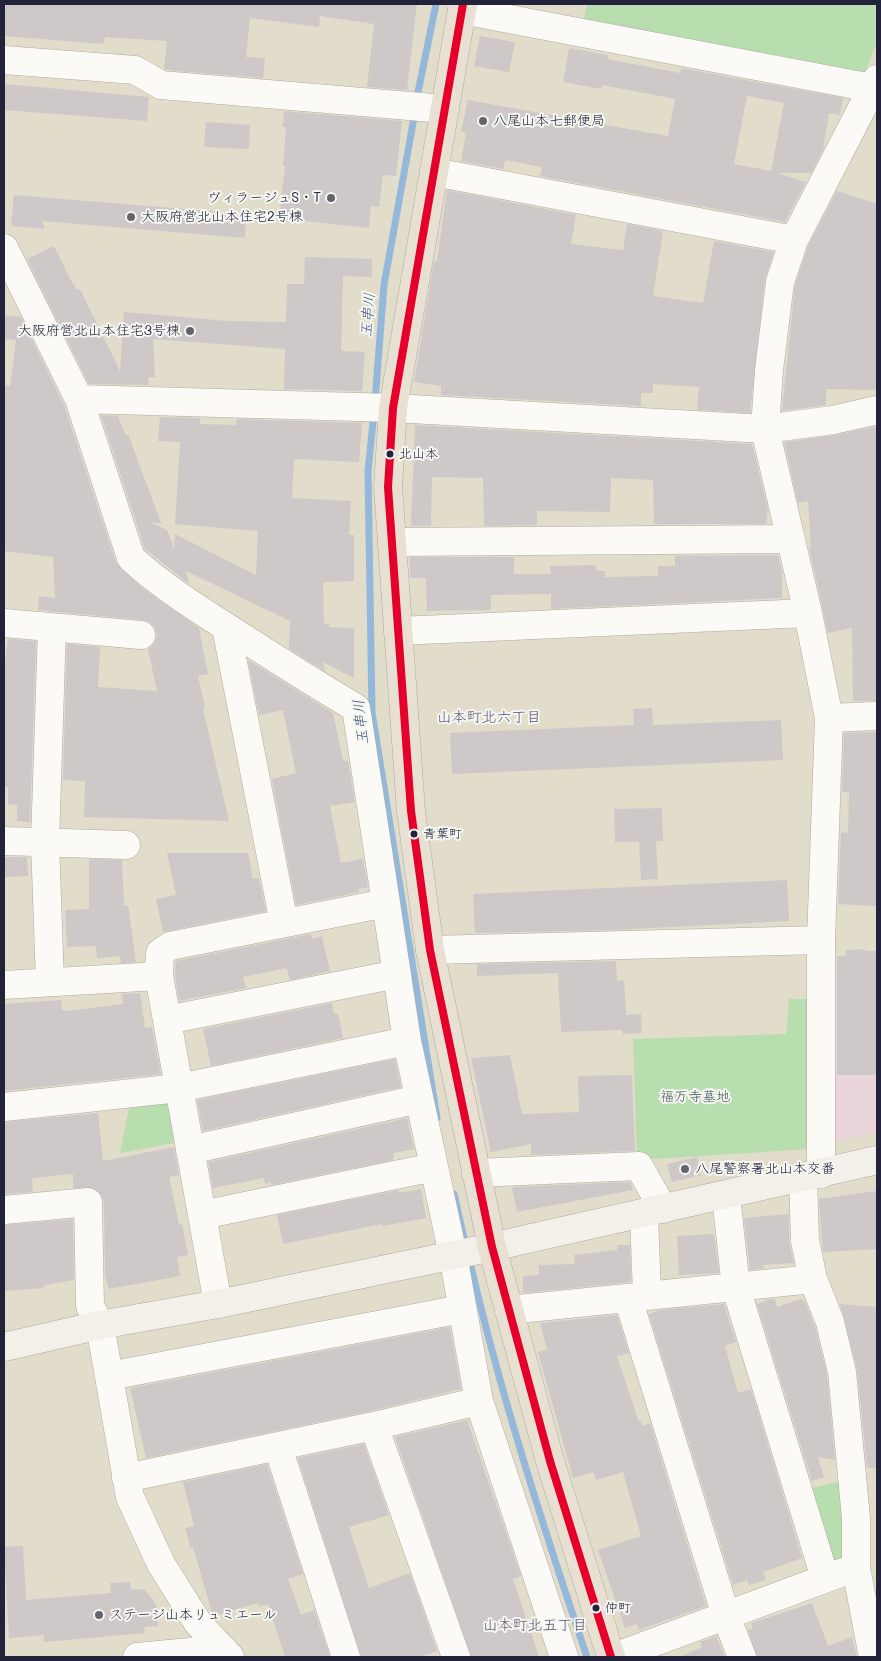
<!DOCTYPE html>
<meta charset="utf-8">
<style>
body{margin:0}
#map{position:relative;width:881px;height:1661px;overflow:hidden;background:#e2dcca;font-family:Mali,sans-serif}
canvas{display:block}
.frame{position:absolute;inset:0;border:5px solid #22223b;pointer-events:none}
</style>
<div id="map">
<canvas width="881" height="1661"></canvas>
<div class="frame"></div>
</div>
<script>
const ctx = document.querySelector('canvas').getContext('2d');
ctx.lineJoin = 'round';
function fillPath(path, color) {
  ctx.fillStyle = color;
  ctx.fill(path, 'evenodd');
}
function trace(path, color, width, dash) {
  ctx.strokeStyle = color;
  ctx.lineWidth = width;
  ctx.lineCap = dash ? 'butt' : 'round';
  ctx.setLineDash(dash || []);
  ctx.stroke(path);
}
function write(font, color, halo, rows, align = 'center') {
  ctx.font = font + ' Mali,"Klee One",sans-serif';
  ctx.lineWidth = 4;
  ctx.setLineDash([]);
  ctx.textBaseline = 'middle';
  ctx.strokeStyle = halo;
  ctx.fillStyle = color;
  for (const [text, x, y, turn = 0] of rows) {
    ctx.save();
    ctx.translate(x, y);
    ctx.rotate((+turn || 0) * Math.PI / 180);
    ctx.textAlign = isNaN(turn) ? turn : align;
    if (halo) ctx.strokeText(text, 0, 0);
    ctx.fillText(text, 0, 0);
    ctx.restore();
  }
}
const built = new Path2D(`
 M831 975H877V1133L828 1143Z`);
const green = new Path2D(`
 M587 4H877V42L865 72 584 19Z
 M789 999H810V1149L637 1160 633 1039 786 1034Z
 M171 1097 179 1142 120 1153 130 1103Z
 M846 1480 844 1560 838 1563 829 1560 807 1489Z`);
const stream = new Path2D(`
 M416 102 436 4
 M375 401 384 285 415 112
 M374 412 368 472 372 712 437 1118
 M454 1194 466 1247
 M469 1258C500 1393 543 1526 587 1657`);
const building = new Path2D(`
 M4 4 150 5 417 4 407 90 367 87 374 24 320 16 319 27 250 18 246 57 265 58 263 78 166 70 164 68 167 41 105 37 104 44 4 36Z
 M480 36 515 42 509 72 474 66Z
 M569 48 608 55 607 59 680 73 681 68 843 98 840 115 829 113 823 150 811 173H777L806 182 785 222 540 176 542 167 505 160 503 169 461 161 466 133 461 131 468 100 668 136 675 99 602 85 601 89 563 82ZM747 96 784 103 771 171 734 164Z
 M4 84 149 97 147 121 4 110Z
 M284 111 402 121 396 176 383 175 379 207 371 206 369 228 279 218 285 166H283L286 127H283Z
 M206 122 250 125 249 149 204 147Z
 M447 190 576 215 571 244 623 250 627 224 663 231 653 296 703 303 714 241 774 252 765 280 750 413 697 410 699 387 653 384V393H641V406L441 395V386L414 382 434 261H437Z
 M837 191 877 204V390L826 389V405L782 411 795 285 808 246Z
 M14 195 246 214 245 238 42 221 45 229 11 226Z
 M54 246 69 277 77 290 80 289 120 371 124 312 227 321 286 322 287 284H304L305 257 372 259V277L343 276 341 351 365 352 362 391 284 389 285 349 153 339 155 377H148L149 385 89 384 27 259Z
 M4 315 21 317 64 405 116 563 142 588 199 628 208 674 198 676 205 708H203L229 821 84 817 85 781 63 780 67 644 100 647 98 687 157 691 148 649 154 644 157 636 155 628 150 622 143 620 38 610 39 596 55 598 53 557 4 551V385L10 386 11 381 16 340 4 339Z
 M101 415 118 416 126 436 128 434 161 523 150 522 167 530 174 549 175 534 256 575 258 531 175 524 180 442 158 441 160 417 200 418V424L236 425 237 419 362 423 359 462 294 459 292 498 351 501 349 535H354V581L323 582 324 624H329V627L354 628V678L323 662 325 671 289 649 290 621 186 571 189 584 145 549Z
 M415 425 752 444 768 509 766 524H654L653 480 611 478 610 512 537 511V525L484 526 483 478 432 477 431 526H411Z
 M877 426V701H853L852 628 828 633 809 547H811L808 501 798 503 784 442 835 435Z
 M778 555 782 571V598L551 609V594L491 595V610L427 611 426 578H410V557H514V574H551L550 566 596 565V571H605V577L658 576V566H675V556Z
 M8 639 36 641 30 822 17 821V805L8 804V787H4V667Z
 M248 660 333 713 343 761H348L355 802 330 806 341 863 363 859 368 887 359 889V892L296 905 272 779 296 773 283 710 259 715Z
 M652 708 653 725 781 720 783 760 452 774 450 733 634 725 633 709Z
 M877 732V906L838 904 841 832 848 833 849 792H842L844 733Z
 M662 808 663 841H656L658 879 641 880 639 842H615L614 809Z
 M167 853H248L253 879 259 878 266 911 163 932 156 899 176 895Z
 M4 857H27L28 876 4 877Z
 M89 859 122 860 124 906 128 905 136 962 121 963 120 956 97 958 96 946 67 947 65 910 89 909Z
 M787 880 789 921 614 930 475 933 473 894Z
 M311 934 312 939 322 936 330 971 290 980 287 968 243 977 246 988 179 1001 175 975 176 961Z
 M865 949V951H877V1075H837V956H846V950Z
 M616 961 617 981 624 980 626 1015 641 1014 642 1033 623 1034 622 1030 561 1032 558 973 477 976V964Z
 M140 993 145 1028 152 1027 161 1074 4 1091V1004L61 1000 62 1010 68 1011 123 1004 122 994Z
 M332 1003 334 1014H338L343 1038 211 1066 203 1029Z
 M510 1055 522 1114 579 1112 578 1076 632 1075 635 1151 531 1155V1144L491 1152 471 1058Z
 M395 1059 401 1087 203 1131 197 1100Z
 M98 1113 103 1161 174 1147 179 1175 169 1177 179 1224H182L188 1255 177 1257 180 1276 109 1289 105 1276 104 1202 101 1194 94 1188H73V1174L32 1178 33 1192 4 1194V1122Z
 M407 1118 414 1149 394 1153 393 1160 271 1185V1182L265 1184 264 1178 213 1188 208 1162Z
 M697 1157 701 1175 672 1182 667 1164Z
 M630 1182 633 1190 517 1212 512 1187Z
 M421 1189 426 1218 383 1226 382 1224 283 1244 277 1215 399 1190V1193Z
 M877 1191V1249L823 1252 819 1199Z
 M789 1214V1242L794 1263 763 1265 764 1268 750 1270 744 1218Z
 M73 1219 74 1280 44 1285V1288L4 1291V1225Z
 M714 1234 719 1273 679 1275 677 1236Z
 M617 1245H630L631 1282 523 1293V1276L539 1275V1265L575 1264 574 1255 617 1250Z
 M770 1299H775L777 1307 800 1299 805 1301 815 1327 827 1375 835 1460 818 1457 824 1477 812 1481 757 1304Z
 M724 1304 736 1342 725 1346 738 1393 751 1389 802 1558 763 1572 766 1580 749 1585 747 1580 733 1585 649 1314 660 1310Z
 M840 1304 877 1307V1469L867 1467 857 1368Z
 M617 1315 629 1353 617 1356 639 1422 641 1421 642 1426 650 1423 706 1606 639 1630 637 1624 625 1628 598 1550 641 1536 623 1472 596 1480 593 1472 573 1478 538 1352 547 1350 540 1323Z
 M450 1327 461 1389 371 1411 146 1458 130 1388Z
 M467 1420 521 1576 513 1579 539 1657H471L395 1437Z
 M364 1444 389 1515 349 1527 369 1588 410 1573 437 1651 420 1657H361L298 1458Z
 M267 1464 303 1574 288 1579 301 1615 314 1610 330 1657H285L268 1604 259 1607 258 1603 213 1616 193 1547 191 1548 185 1528 194 1526 183 1482Z
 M23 1546 26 1600 111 1593 110 1583 130 1582 131 1590 144 1589 156 1604 158 1626 144 1627 145 1633 44 1642V1635L9 1638 4 1547Z
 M812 1603 828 1646 852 1637 857 1657H757L748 1630 753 1628 751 1623Z
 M716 1636 725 1657H680L702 1647 700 1642Z`);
const street = new Path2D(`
 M462 10 877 89
 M4 60 135 70 161 85 445 109
 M434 172 794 240
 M4 248 79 399 131 558C158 583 189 603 220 623 265 652 310 681 356 708L386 903 170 946 160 953 159 976
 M79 399 393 408 765 429 833 420 877 410
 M392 542 791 539
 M4 623 141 635
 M226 627 284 923
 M398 631 808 613
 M829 718 877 716
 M4 841 126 845
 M386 903 407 1041 453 1255 479 1401 564 1657
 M430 950 821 940
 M50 982 45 842 52 628
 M4 985 159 976 218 1304
 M167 1020 397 974
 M4 1107 179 1088 407 1041
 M190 1150 419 1099
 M476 1173 639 1166 663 1209
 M821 1174V940L829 718 808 613 765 429 769 370 780 282 794 240 877 79
 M803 1178 805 1241 813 1279 830 1322 842 1372 856 1518V1568L873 1657
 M726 1196 736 1288 825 1578
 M4 1210 88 1202 90 1306 100 1325 130 1497 161 1564 198 1623 230 1657
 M644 1213 647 1296
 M202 1215 434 1167
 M628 1298 726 1616 742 1657
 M509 1310 813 1279
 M109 1376 462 1309
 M374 1426 456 1657
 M278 1447 346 1657
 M126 1478 374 1426 479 1401
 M137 1657 223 1649
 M614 1657 843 1572`);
const secondary = new Path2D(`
 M4 1347 100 1325 218 1304 483 1249 877 1160`);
const primary = new Path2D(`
 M463 4 393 408 388 487 411 811 430 950 492 1247 550 1461 611 1657`);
const bus1 = new Path2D(`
 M463 4 393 408 388 487 411 811 430 950 492 1247 550 1461 611 1657`);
const markers = [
 [483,121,5,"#65636d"],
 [331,198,5,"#65636d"],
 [131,217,5,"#65636d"],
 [190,331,5,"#65636d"],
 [390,454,4.5,"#22223b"],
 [414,834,4.5,"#22223b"],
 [685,1169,5,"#65636d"],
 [596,1608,4.5,"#22223b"],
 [99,1615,5,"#65636d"]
];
const busNames = [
 ["北山本",399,454],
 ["青葉町",423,834],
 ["仲町",605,1608]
];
const poiNames = [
 ["八尾山本七郵便局",493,121],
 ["ヴィラージュS・T",321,198,"right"],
 ["大阪府営北山本住宅2号棟",141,217],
 ["大阪府営北山本住宅3号棟",180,331,"right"],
 ["八尾警察署北山本交番",695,1169],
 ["ステージ山本リュミエール",109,1615]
];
const parkNames = [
 ["福万寺墓地",695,1097]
];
const waterNames = [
 ["玉串川",368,315,-85],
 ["玉串川",361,722,-96]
];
const neighbourhoodNames = [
 ["山本町北六丁目",489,717],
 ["山本町北五丁目",535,1625]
];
fillPath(built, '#e9d5da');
fillPath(green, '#b8ddaf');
trace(stream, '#94b8da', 7);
fillPath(building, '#cfc8c9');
trace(street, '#afaaa2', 29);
trace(secondary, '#afaaa2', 29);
trace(primary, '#afaaa2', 29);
trace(street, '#fbfaf7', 28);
trace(secondary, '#f3f0e9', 28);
trace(primary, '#e7e0d3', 28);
trace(bus1, '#e4002b', 8);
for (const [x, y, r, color] of markers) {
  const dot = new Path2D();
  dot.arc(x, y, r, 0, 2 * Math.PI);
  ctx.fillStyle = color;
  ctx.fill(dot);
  trace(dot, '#f6f6f2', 2);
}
write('13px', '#22223b', '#f6f6f2', busNames, 'left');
write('14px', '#22223b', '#f6f6f2', poiNames, 'left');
write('14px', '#455a57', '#f6f6f2', parkNames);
write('italic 15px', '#42587d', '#f6f6f2', waterNames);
write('15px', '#595172', '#f6f6f2', neighbourhoodNames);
</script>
